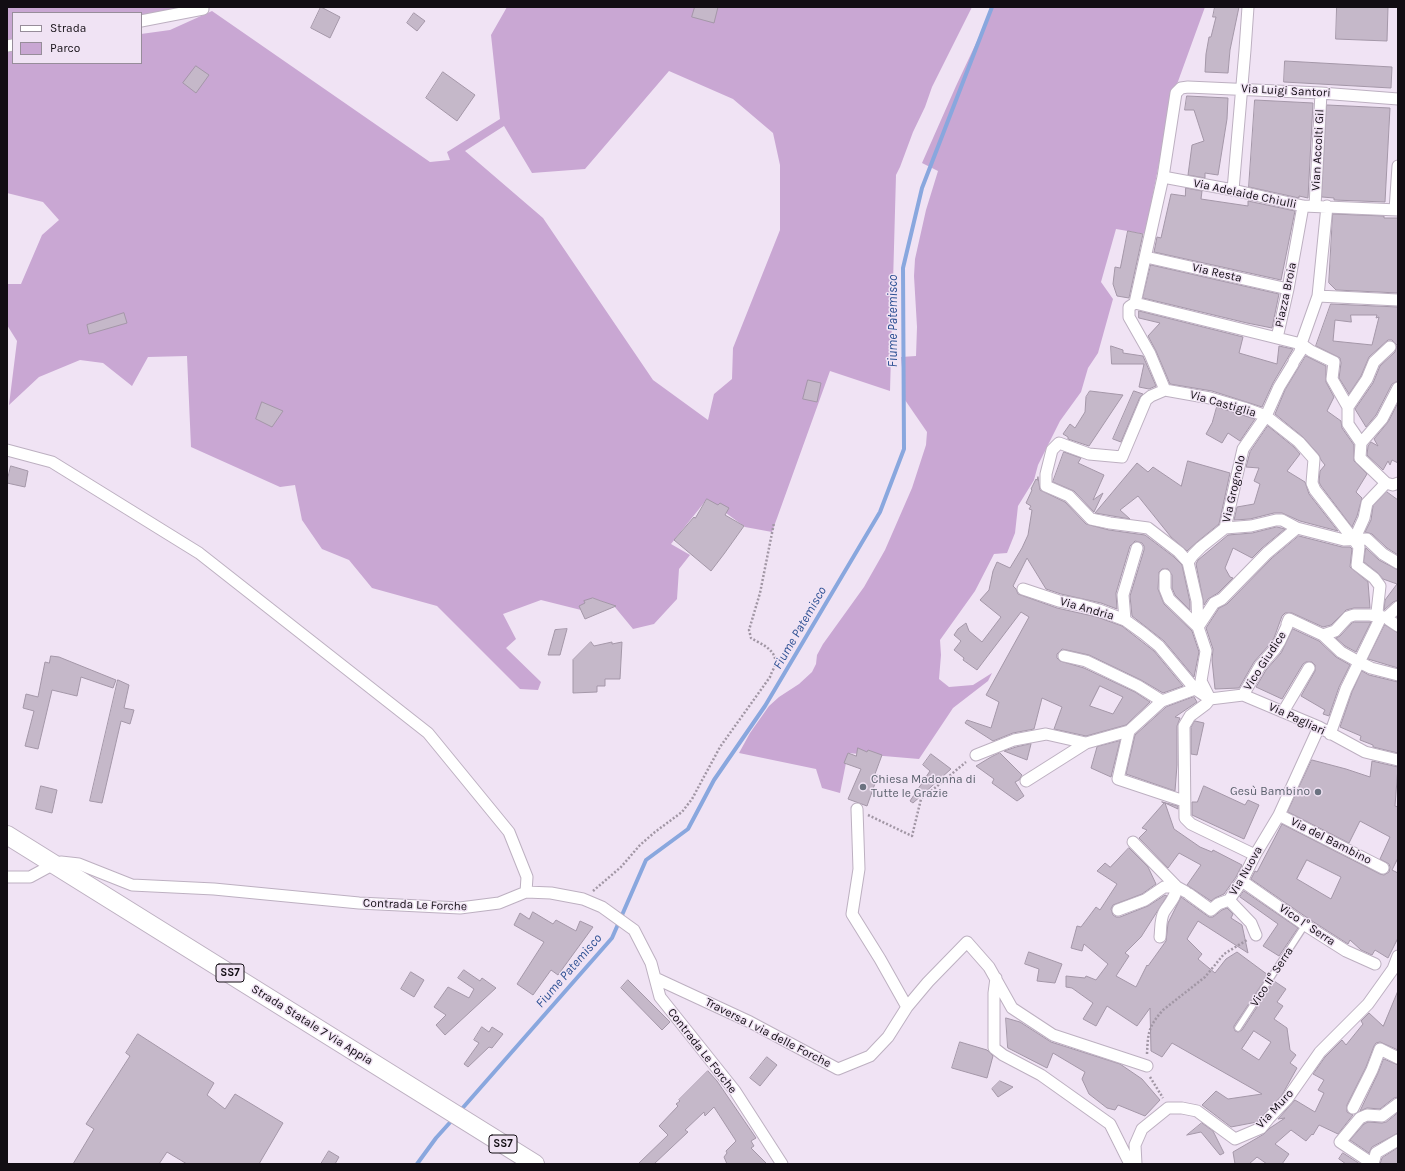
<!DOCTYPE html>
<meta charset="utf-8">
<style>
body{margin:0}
#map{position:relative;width:1405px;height:1171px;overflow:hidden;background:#f0e3f4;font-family:Karla,sans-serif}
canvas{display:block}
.frame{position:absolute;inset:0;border:8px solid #120d13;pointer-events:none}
.legend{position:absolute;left:12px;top:12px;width:130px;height:52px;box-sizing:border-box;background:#f0e3f4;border:1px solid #978d9a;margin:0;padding:5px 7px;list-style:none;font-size:12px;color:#120d13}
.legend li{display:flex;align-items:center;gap:8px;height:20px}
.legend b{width:20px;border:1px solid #978d9a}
</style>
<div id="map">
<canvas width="1405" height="1171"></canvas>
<div class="frame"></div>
<ul class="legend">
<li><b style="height:5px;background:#fff"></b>Strada</li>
<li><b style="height:11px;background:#c9a7d3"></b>Parco</li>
</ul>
</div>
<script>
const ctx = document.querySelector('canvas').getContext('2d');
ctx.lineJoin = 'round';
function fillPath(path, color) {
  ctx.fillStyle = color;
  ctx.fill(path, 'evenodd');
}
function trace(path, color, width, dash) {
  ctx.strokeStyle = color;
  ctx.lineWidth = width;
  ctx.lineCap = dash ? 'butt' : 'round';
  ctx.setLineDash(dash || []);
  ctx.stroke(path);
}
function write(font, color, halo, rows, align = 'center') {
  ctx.font = font + ' Karla,sans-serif';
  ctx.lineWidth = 3;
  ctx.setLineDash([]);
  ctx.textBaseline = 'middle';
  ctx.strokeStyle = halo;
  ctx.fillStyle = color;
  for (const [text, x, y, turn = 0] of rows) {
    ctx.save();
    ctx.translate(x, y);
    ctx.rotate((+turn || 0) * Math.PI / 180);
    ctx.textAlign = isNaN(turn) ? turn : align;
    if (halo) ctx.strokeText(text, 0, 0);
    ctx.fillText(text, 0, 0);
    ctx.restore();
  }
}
const green = new Path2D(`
 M7 7H186L141 16V13H13V41L7 42Z
 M507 7H972L932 87 925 107 913 132 900 167 896 175 890 391 830 371 772 532 745 527 707 499 671 544 690 555 679 569 677 599 654 624 633 629 614 606 593 598 581 610 541 600 503 614 516 639 506 648 541 682 538 690 520 689 437 606 372 588 349 560 322 549 302 520 295 485 280 487 191 447 187 356 148 357 132 386 103 363 80 360 39 377 9 405 17 341 7 325V284H21L42 235 59 220 43 202 7 193V51L13 50V63H141V34L170 30 212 11 430 162 450 160 447 152 500 119 491 35ZM669 71 733 99 773 133 780 165V230L733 348 732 379 714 394 708 420 653 380 543 218 465 151 504 126 532 173 585 169Z
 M993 7H1205L1172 98 1145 234 1116 229 1101 282 1113 299 1098 353 1088 368 1081 392 1060 421 1038 465 1034 480 1018 506 1015 533 1007 553 994 554 975 591 940 640 941 655 939 679 949 687 973 685 992 673 988 681 953 708 919 759 848 753 840 793 822 788 816 769 739 753 750 733 769 706 779 697 799 684 812 672 816 664 817 655 823 644 864 587 885 550 912 488 926 445 927 432 905 400 901 357 916 356 917 327 914 276 915 259 926 210 938 171 922 163 956 86Z`);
const stream = new Path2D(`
 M460 1111 612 938 646 860 688 829 714 780 765 706 880 512 904 449 903 268 922 188 992 7
 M417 1164 436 1138 454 1118`);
const building = new Path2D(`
 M321 7 340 17 330 38 311 28Z
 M695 7H718L714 23 692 17Z
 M1215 7H1239L1230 50 1228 73 1205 72 1206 54 1209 37H1211L1216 17H1213Z
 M1337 7H1388L1387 41 1336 39Z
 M414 13 425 21 417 31 407 23Z
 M1285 61 1392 67 1391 88 1284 82Z
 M196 66 209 75 196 93 183 83Z
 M443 72 475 95 457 121 426 98Z
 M1187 96 1228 98 1227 119 1218 175 1205 173V178L1188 175 1192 145 1204 141 1194 110H1185Z
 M1255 100 1313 103 1308 198 1299 196V198L1249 187Z
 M1327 105 1390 108 1385 202 1334 200V198L1322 197Z
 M1186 188 1202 191 1201 199 1248 206V201L1295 211 1281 280 1154 252 1157 237 1161 238 1171 194 1185 196Z
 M1333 214 1384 216V218H1398V293L1336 290 1329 283Z
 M1128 231 1143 234 1129 298 1117 296 1113 284 1115 267 1120 268Z
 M1151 265 1279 294 1272 328 1247 323 1143 298Z
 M1331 304 1398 307V381L1392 384 1376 415 1366 427 1355 409 1373 383 1380 366 1395 352 1397 345 1392 340H1388L1369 357 1361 376 1349 394 1339 378 1341 363 1340 358 1316 346ZM1351 315H1377L1376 318 1379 317 1372 345 1333 341 1335 320 1351 322Z
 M1139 311 1243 337 1239 353 1277 364 1279 346 1293 349 1273 383 1262 407 1212 391 1170 384 1156 351 1148 336 1160 323 1139 318Z
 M124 313 127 323 89 334 87 325Z
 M1111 346 1123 350V353L1143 356 1156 386 1149 389 1139 387 1144 364H1112Z
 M1306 356 1326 366V382L1334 397 1327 411 1341 421 1342 428 1354 445V461L1367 474 1356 492 1362 498 1357 516 1352 527 1321 486 1319 482 1320 471 1325 465 1321 460 1319 455 1303 437 1275 414 1285 390Z
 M808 380 821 383 817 402 803 399Z
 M1090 391 1123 395 1089 446 1068 439V437L1063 434 1070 424 1075 428 1085 412 1086 397Z
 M1134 391 1143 394 1140 397 1121 442 1113 439Z
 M262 402 283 411 272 427 256 419Z
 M1398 403V463L1392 460 1390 465 1388 461 1383 470 1367 455 1368 446 1371 442 1378 446 1374 439 1388 422Z
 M1217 407 1255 419 1240 441 1228 433 1222 443 1206 434 1212 423Z
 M1268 426 1294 447 1300 454 1287 471 1305 482 1309 494 1338 531 1300 521 1282 513H1274L1250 519 1234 520 1237 507 1254 504 1260 484 1254 481 1259 468 1246 467 1250 452Z
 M1064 452 1081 458 1078 463 1104 475 1093 500 1103 493 1094 512 1074 491 1053 482Z
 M1188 461 1230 473 1219 524 1197 542 1187 551 1171 537 1138 496 1120 510 1130 519 1095 513 1137 463 1148 472 1153 467 1181 486Z
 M11 466 28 471 25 487 7 483Z
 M1038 477 1040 490 1065 502 1086 524 1109 530 1145 535 1174 557 1182 565 1190 602V610L1175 595 1172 588V575L1168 569H1162L1159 572 1158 589 1164 604 1192 631 1199 652 1194 677 1164 641 1132 616 1130 596 1144 550V546L1142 543 1135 541 1130 546 1116 593 1117 609 1101 603 1061 594 1046 589 1027 558 1013 586 1016 589 1018 594 1057 608 1097 617 1122 626 1154 651 1183 686 1163 693 1141 680 1089 655 1062 649 1057 654V658L1060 661 1084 668 1135 692 1150 702 1126 725 1086 736 1054 729 1062 707 1042 698 1034 729 1013 733 993 741 965 723 967 720 991 728 999 702 986 695 1029 617 1021 612 977 670 963 660 964 658 954 650 961 641 954 635 958 629 966 623 969 631 982 642 1001 617 980 600 989 590 993 571 997 562 1010 568 1022 548 1028 535 1032 510 1029 509 1031 506 1026 503 1032 490 1031 489 1036 479 1037 480ZM1100 686 1123 697 1113 714 1090 706Z
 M1387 492 1398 500V555L1387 548 1372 534 1365 532 1371 520 1373 506Z
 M707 499 718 505 720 503 729 508 725 515 744 526 724 554 711 571 674 540 694 517 695 518Z
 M1277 527 1285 529 1262 548 1252 558 1233 548 1225 568 1230 577 1233 578 1218 593 1208 599 1204 605 1196 564 1198 560 1228 535 1252 533Z
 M1299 536 1342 547H1350L1352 549 1350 567 1368 582 1370 608H1354L1346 610 1331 625 1323 627 1292 613H1285L1282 616 1274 638 1269 645 1254 662 1239 688 1215 689 1212 660 1213 649 1206 628 1219 608 1227 604 1272 558Z
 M1366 548 1379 560 1398 570V600L1393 602 1384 610 1385 600 1397 584 1383 579 1378 573 1364 562Z
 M593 598 601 601 616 606 585 619 579 606 585 603 584 601Z
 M1355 622H1371L1356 652 1345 646 1336 638 1340 636 1352 623Z
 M1385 625 1398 633V668L1368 659Z
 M567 629 560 655H548L555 630Z
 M1293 629 1319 641 1336 657 1350 665 1339 687 1329 716 1323 714 1325 710 1301 696 1315 671V665L1312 662H1306L1303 664 1282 699 1256 687 1266 670 1281 653Z
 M591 642 594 646 612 642V644L622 642 620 679H605V686H597V692L573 693V660Z
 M51 656 59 657 116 680 113 688 81 677 77 696 52 690 38 749 25 746 34 711 23 708 26 694 38 697 45 662 49 663Z
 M1362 671 1369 675 1398 682V753L1373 747V745L1360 740 1361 736 1340 727 1352 692Z
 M118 680 129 685 124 708 134 710 130 724 121 721 102 803 90 801Z
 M1194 697 1197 702 1175 717 1180 718 1177 726V765L1175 791 1126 774 1135 735 1166 707Z
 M1195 721 1204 723 1197 755 1191 754V728Z
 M1120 741 1111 777 1091 768 1097 747Z
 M1031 744 1027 760 1004 751 1016 747Z
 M858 748 867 752 868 750 882 755 875 774 878 775 867 806 848 799 861 769 844 763 848 753 856 756Z
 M1000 753 1022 775 1019 780 1015 782 1024 796 1017 801 992 783 994 779 976 766 991 757Z
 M931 754 951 769 913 803 910 801 930 771 923 765Z
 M1312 760 1346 769 1370 777 1372 761 1398 767 1395 806 1398 807V858L1392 870 1398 873V938L1388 958 1375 950 1372 955 1361 950 1350 940 1348 944 1309 919 1251 879 1255 871 1257 872 1282 824 1380 874 1384 875 1389 872 1390 867 1389 864 1380 859 1390 837 1360 821 1349 843 1288 812ZM1307 860 1341 877 1331 899 1297 879Z
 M41 786 57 790 52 813 36 809Z
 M1204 786 1245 805 1248 800 1259 805 1244 839 1192 815V802H1197Z
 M1162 802 1178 806V809L1165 803 1174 829 1200 847 1212 852 1213 850 1242 865 1236 877 1224 894 1215 898 1211 901 1187 885 1201 865 1179 853 1168 868 1139 838 1147 830 1142 828 1164 803Z
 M1129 848 1148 867 1156 884 1142 894 1113 905 1111 909 1113 915 1116 917H1120L1148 906 1165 895 1167 896 1141 937 1125 953 1129 956 1116 976 1136 987 1147 965 1148 966 1166 941 1168 923 1181 897 1209 917H1213L1222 910 1227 908 1233 914 1231 918 1242 925 1248 953 1198 921 1187 939 1202 954 1198 959 1215 973 1226 959 1237 952 1268 975 1234 1026V1028L1235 1031 1238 1032 1242 1030 1274 981 1286 989 1277 1002 1283 1006 1274 1019 1287 1028 1290 1050 1296 1055 1290 1063 1297 1068 1282 1095 1257 1122 1231 1127 1202 1105 1216 1091 1228 1099 1262 1094 1172 1043 1162 1057 1151 1051 1150 1008 1137 1026 1107 1006 1096 1026 1083 1019 1093 1003 1072 988 1066 987V976L1085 978 1086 976 1096 980 1108 964 1084 944 1082 951 1071 948 1077 926 1081 927 1096 907 1100 910 1117 884 1097 871 1105 863 1110 867ZM1254 1031 1271 1042 1259 1060 1242 1049Z
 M1244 891 1298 928 1279 956 1263 946 1278 924 1240 897Z
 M533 912 553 924 556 920 576 931 580 921 593 927 558 975 551 970 533 995 517 984 544 942 514 925 520 913 529 919Z
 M1029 952 1062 964 1055 983 1037 981 1039 969 1025 964Z
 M464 970 480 981 482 978 496 988 445 1035 436 1025 446 1015 434 1007 448 987 469 998 474 989 458 978Z
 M411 972 424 980 414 997 401 989Z
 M628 980 670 1022 662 1030 621 988Z
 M1398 991V1050L1380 1042 1376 1043 1374 1046 1366 1067 1347 1105V1112L1353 1115 1338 1134 1319 1125 1313 1135 1312 1134 1306 1141 1291 1130 1275 1144 1289 1154 1282 1164H1267L1257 1157 1249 1164H1235L1233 1152 1264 1134 1270 1128 1285 1118 1278 1119 1295 1100 1315 1112 1324 1093 1318 1090 1324 1080 1313 1074 1325 1057 1342 1040 1346 1045 1363 1024 1361 1021 1369 1013 1383 1026Z
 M1006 1018 1020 1022 1051 1042 1120 1064 1142 1079 1160 1100 1145 1116 1118 1105 1115 1110 1107 1108 1089 1094 1082 1079 1085 1072 1053 1053 1047 1068 1008 1048Z
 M482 1027 489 1032 492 1027 503 1034 492 1048 489 1047 468 1067 464 1064 479 1043 474 1040Z
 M138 1034 214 1083 207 1095 225 1109 235 1094 283 1123 259 1164H187L167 1152 159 1164H73L94 1129 86 1124 130 1056 126 1053Z
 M960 1042 987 1050 993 1056 987 1078 952 1068Z
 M767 1057 777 1065 760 1086 750 1078Z
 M1384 1059 1398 1065V1097L1394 1098 1380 1109 1367 1108 1360 1111 1378 1073Z
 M708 1071 717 1081 756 1138 751 1141 754 1146 751 1148 767 1164H727L724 1157 727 1153 726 1151 736 1141 714 1107 705 1116 704 1112 685 1130 688 1132 654 1164H638L668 1135 659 1126 678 1106 676 1104 680 1101 679 1100Z
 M1000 1081 1013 1087 998 1097 992 1089Z
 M1398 1113V1133L1372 1147 1369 1153 1350 1140 1364 1124 1368 1122 1382 1123 1386 1122Z
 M1202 1123 1213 1131 1224 1153 1220 1155 1201 1132 1187 1135Z
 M1398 1148V1164H1380L1382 1158Z
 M329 1151 339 1157 335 1164H321Z
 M1343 1153 1360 1164H1346L1339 1159Z`);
const path = new Path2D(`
 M868 815 912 836 921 799 924 795 930 792 966 762
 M593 891 621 867 640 845 655 832 682 812 692 799 720 747 770 677C771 673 774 669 775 665 778 650 761 644 751 638L749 630 760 593 774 523
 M1147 1054C1148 1033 1148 1027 1163 1010L1205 977 1224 954 1247 940
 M1150 1077 1163 1098`);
const service = new Path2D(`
 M1238 1028 1305 925`);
const minor = new Path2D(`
 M141 21 203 9V7
 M7 46 13 45
 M1163 177 1233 190 1303 206 1398 210
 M1233 190 1245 50 1248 7
 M1303 206 1288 289 1277 338 1301 344 1318 296 1327 206
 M1315 206 1321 93
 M1395 210 1398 166
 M1146 257 1288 289
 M1318 296 1398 300
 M1135 303 1163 177 1176 93 1181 88 1188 87 1321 93 1398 99
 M1135 303 1277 338
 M1135 303 1129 307V317L1150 354 1165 390
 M1294 361 1300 352 1301 344 1311 351 1334 362 1332 379 1348 407V424L1361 443 1360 458 1386 483
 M1165 390 1151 396 1146 400 1122 457 1089 454 1059 443 1052 450 1046 474V486L1069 496 1091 519 1110 523 1148 528 1179 552 1188 562 1197 601 1198 627 1206 651 1201 681 1210 699 1206 704 1190 716 1184 726 1185 818 1191 824 1255 855
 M1165 390 1210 398 1244 408 1266 416 1299 442 1314 459 1312 483 1315 490 1354 540
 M1348 407 1367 379 1374 362 1390 347
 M1361 443 1382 419 1398 388
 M7 450 52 462 199 553 428 733 509 832 527 877 526 892
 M1225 528 1251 526 1276 520H1282L1297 528 1344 540 1367 539 1383 554 1398 563
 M1188 562 1193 555 1201 547 1225 528 1243 449 1266 416 1279 387 1293 364
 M1165 575V589L1169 599 1198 627 1214 603 1222 599 1267 553 1297 528
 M1023 589 1059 601 1081 605 1099 610 1125 620 1143 633 1159 646 1195 689 1210 699 1243 695 1319 727 1365 752 1398 760
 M1381 617 1377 612 1380 586 1374 578 1357 565 1359 547 1354 540 1364 518 1367 503 1386 483 1393 485 1398 483
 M1387 617 1389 620 1398 626
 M1125 620 1123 595 1137 548
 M1287 624 1289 619 1323 635 1335 631 1348 617 1354 615H1370L1381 617
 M1323 635 1341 652 1359 662 1371 668 1398 675
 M1064 656 1086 661 1138 686 1162 701
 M1243 695 1260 666 1275 649 1280 641 1287 626
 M1283 712 1309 668
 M1129 731 1118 779 1184 801
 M1330 734 1346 689 1381 617H1387L1398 607
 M976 755 1014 740 1046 734 1086 743 1129 731 1162 701 1195 689
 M1026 781 1086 743
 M857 809 859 869 852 914 880 959 907 1007
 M1279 815 1383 868
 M1133 842 1177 887 1186 892
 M7 877H30L54 864 61 862 79 864 132 885 214 889 359 903 460 908 499 903 526 892 551 893 583 899 602 907 634 930 651 963 660 997 735 1091 782 1164
 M1242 881 1305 925 1346 951 1375 964
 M1189 894 1211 910 1218 904 1229 900
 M1118 910 1145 900 1164 887H1177C1175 899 1170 902 1164 912 1160 919 1161 929 1160 937
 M1256 935 1251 923 1229 900 1242 881 1255 855 1279 815 1319 727
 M655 978 750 1022 838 1069 870 1056 888 1037 907 1007 928 982 967 942 989 967 1012 1008 1053 1035 1147 1066
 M996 978 994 993V1048L1003 1055 1041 1075 1110 1124 1130 1164
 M1353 1108 1372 1070 1380 1049 1398 1058
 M1136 1164 1135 1145 1142 1129 1168 1108H1182L1197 1111 1235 1139 1261 1128 1269 1118 1287 1099 1320 1052 1368 1004 1393 969 1398 956
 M1373 1164 1340 1142 1360 1118 1367 1115 1382 1116 1398 1104
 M1373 1164 1376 1153 1398 1140`);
const primary = new Path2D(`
 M7 835 535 1164`);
const markers = [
 [863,787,4,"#6b7280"],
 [1318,792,4,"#6b7280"]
];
const shields = [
 [230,973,28],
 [503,1144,28]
];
const shieldNames = [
 ["SS7",230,973],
 ["SS7",503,1144]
];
const streetNames = [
 ["Via Luigi Santori",1286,91,3],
 ["Vian Accolti Gil",1318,150,-87],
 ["Via Adelaide Chiulli",1245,194,12],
 ["Via Resta",1217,273,13],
 ["Piazza Broia",1286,295,-78],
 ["Via Castiglia",1223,404,16],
 ["Via Grognolo",1234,489,-77],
 ["Via Andria",1087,609,16],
 ["Vico Giudice",1265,661,-57],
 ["Via Pagliari",1297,719,25],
 ["Via del Bambino",1331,841,27],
 ["Via Nuova",1246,871,-60],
 ["Contrada Le Forche",415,905,2],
 ["Vico I° Serra",1307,925,34],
 ["Vico II° Serra",1272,977,-57],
 ["Strada Statale 7 Via Appia",312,1025,32],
 ["Traversa I via delle Forche",768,1033,27],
 ["Contrada Le Forche",702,1051,52],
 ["Via Muro",1275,1109,-47]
];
const worshipNames = [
 ["Chiesa Madonna di",871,780],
 ["Tutte le Grazie",871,794],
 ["Gesù Bambino",1310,792,"right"]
];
const waterNames = [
 ["Fiume Patemisco",893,321,-90],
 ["Fiume Patemisco",800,628,-60],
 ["Fiume Patemisco",569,971,-49]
];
fillPath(green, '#c9a7d3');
trace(stream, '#89a7de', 4);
fillPath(building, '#c5b8c9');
trace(building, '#a497a8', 1);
trace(service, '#bdb0c1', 8);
trace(minor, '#bdb0c1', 13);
trace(primary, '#bdb0c1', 20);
trace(path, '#a196a4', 2.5, [2, 2]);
trace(service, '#fff', 5.5);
trace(minor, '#fff', 11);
trace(primary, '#fff', 18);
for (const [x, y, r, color] of markers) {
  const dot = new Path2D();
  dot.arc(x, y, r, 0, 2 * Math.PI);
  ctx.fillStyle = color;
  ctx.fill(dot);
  trace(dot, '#f0e3f4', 1.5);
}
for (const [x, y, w] of shields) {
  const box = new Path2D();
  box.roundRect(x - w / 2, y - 9, w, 18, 3);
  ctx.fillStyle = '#f0e3f4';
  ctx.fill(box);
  trace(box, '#120d13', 1);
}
write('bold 11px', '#120d13', null, shieldNames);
write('12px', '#120d13', '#f0e3f4', streetNames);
write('12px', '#5b616d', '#f0e3f4', worshipNames, 'left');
write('italic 13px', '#2e5194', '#f0e3f4', waterNames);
</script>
